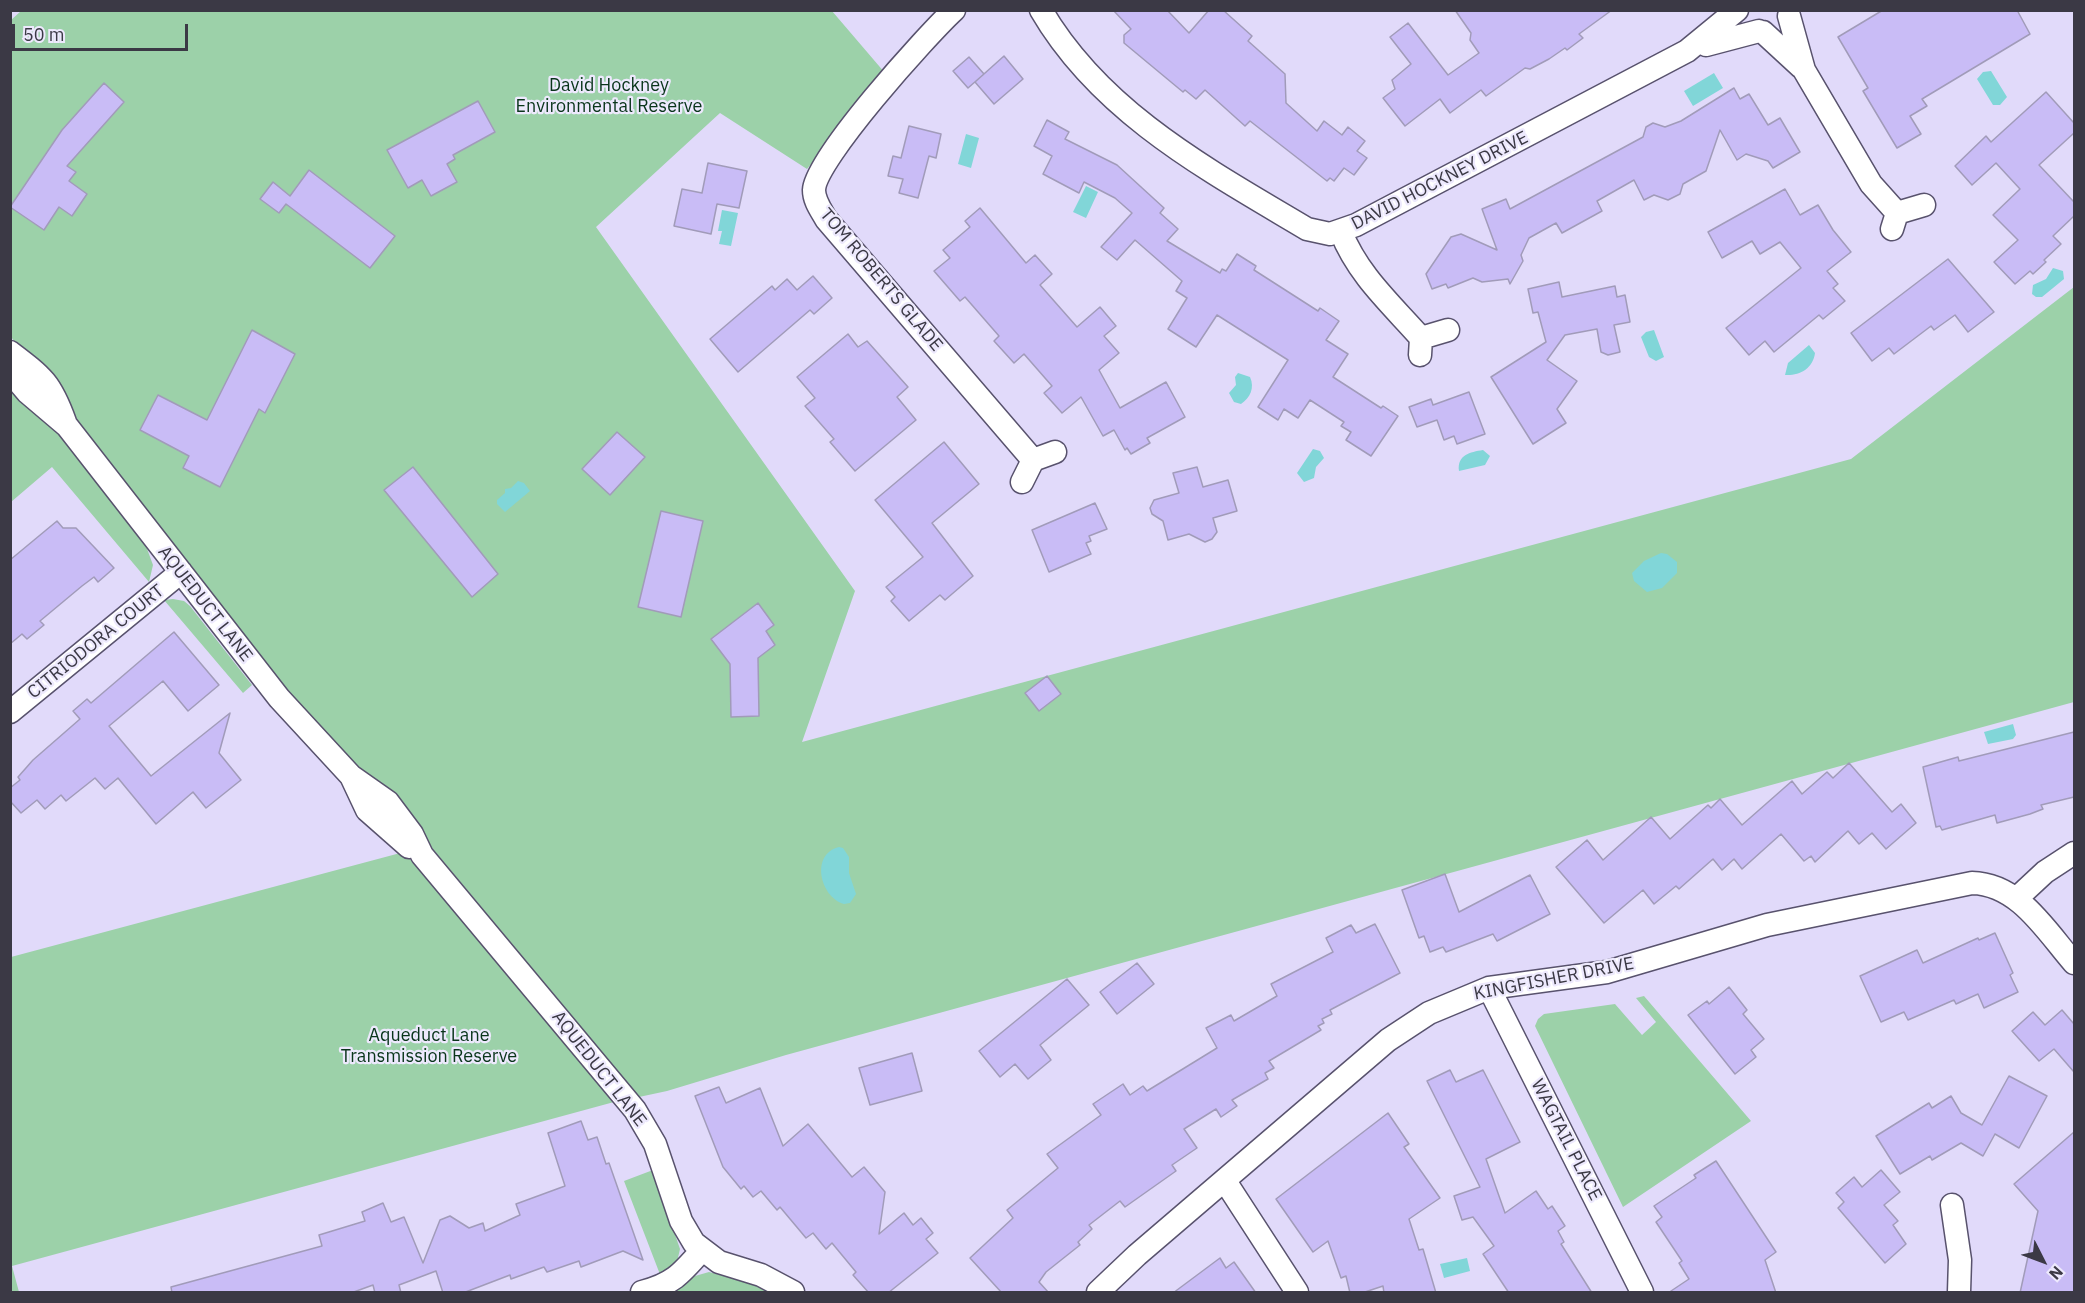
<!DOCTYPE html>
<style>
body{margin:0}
#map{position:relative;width:2085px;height:1303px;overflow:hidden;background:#e1dafa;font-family:"IBM Plex Sans",sans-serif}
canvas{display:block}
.frame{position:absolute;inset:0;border:12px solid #3b3945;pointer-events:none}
.north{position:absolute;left:2013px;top:1231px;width:60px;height:60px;-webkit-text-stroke:4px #ede9fd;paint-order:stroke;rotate:132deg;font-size:16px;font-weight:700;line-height:24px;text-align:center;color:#3b3945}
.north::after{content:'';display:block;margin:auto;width:21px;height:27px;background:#3b3945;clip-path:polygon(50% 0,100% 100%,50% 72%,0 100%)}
.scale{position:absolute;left:12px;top:24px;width:176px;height:27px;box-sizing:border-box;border:3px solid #3b3945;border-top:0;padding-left:8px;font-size:18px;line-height:21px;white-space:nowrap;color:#3b3945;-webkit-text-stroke:4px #ede9fd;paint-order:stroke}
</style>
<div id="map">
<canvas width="2085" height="1303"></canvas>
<div class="frame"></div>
<div class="north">N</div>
<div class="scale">50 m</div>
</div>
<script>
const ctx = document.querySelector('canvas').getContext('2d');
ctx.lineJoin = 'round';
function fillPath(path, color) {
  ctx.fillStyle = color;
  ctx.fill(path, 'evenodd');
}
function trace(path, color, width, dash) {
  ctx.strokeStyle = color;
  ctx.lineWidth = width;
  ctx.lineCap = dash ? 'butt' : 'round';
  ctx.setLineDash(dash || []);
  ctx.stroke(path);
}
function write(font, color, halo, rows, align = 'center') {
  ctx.font = font + ' "IBM Plex Sans",sans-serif';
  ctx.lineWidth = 4.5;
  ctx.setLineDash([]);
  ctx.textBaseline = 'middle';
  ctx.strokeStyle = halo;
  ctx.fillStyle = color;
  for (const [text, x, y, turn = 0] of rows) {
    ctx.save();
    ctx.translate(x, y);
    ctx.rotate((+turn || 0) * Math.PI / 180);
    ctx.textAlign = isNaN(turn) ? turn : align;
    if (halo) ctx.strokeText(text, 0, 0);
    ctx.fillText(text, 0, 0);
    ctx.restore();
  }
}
const green = new Path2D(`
 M21 11H832L885 73 807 169 720 113 596 227 855 591 802 742 1851 459 2074 287V702L786 1055 667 1091 639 1097 422 836 387 789 360 768 303 710 11 337 10 21Z
 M10 385 46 417 146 546 153 565 149 582 52 467 11 502Z
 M173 599 184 601 190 606 252 685 243 693 164 600Z
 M404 852 614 1102 12 1266 19 1292H11V957Z
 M1644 996 1751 1121 1623 1207 1535 1026 1538 1019 1544 1014 1615 1004 1642 1035 1656 1022 1636 998Z
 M653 1170 680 1249 677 1262 661 1277 624 1181Z
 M709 1272 753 1284 772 1292H673L695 1276Z`);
const water = new Path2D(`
 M1991 71 2007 97 2000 105H1993L1977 79 1983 72Z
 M1714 73 1723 88 1693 106 1684 91Z
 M966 134 979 138 971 168 958 164Z
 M1086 186 1098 192 1086 218 1073 212Z
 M722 210 738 213 731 246 719 244 722 231H718Z
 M2053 268 2063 271 2064 279 2042 297H2036L2032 294 2033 285 2046 279Z
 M1654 330 1664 357 1656 361 1649 357 1641 337 1646 332Z
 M1809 345 1815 353C1813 369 1799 376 1785 375L1788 363Z
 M1238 373 1250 377C1255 388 1250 398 1241 404L1234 402 1229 393 1236 385 1235 377Z
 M1313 449 1320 451 1324 458 1316 467 1314 478 1304 482 1297 473Z
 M1483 450 1490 456 1485 465 1459 471C1457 455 1470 452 1483 450Z
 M518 481 524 483 530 491 505 512 497 504V500L505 493V489L511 488Z
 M1661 553 1667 554 1677 562V573L1662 588 1647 592 1634 581 1632 573 1644 561Z
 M2013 724 2016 735 2013 739 1988 744 1984 732Z
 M839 847 843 848 849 857V873L856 894 850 903 844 904C820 897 810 854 839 847Z
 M1467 1258 1470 1271 1444 1278 1440 1264Z`);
const building = new Path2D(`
 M1113 10H1167L1189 33 1209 10H1223L1252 36 1248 41 1285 74 1286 103 1317 131 1324 121 1342 135 1348 127 1365 141 1357 151 1367 158 1354 175 1344 168 1334 181 1330 178 1327 181 1250 121 1245 126 1205 90 1196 99 1185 90 1183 92 1124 43V35L1131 29Z
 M1455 10H1612L1579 34 1583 38 1567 50 1565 48 1549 59 1530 69 1525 68 1486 96 1481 90 1450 113 1440 99 1405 126 1383 98 1395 89 1392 80 1411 64 1390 37 1408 23 1448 75 1479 53 1470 40 1471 33Z
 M1883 10H2017L2030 34 1922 99 1927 106 1910 116 1921 134 1897 148 1863 91 1868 88 1838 37Z
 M1004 56 1023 79 994 104 975 82Z
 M969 57 984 74 968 88 953 71Z
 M104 83 124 102 67 166 76 172 69 181 87 194 72 216 59 207 44 230 10 207 62 130Z
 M1734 88 1740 99 1749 94 1768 125 1780 118 1800 152 1773 168 1768 161 1746 154 1737 160 1720 130 1706 171 1683 184 1680 194 1668 200 1654 195 1644 200 1634 180 1597 201 1602 211 1562 233 1556 223 1529 238 1521 255 1523 261 1510 284 1508 279 1482 282 1473 278 1448 288 1446 284 1432 289 1426 274 1451 237 1461 234 1497 250 1482 209 1506 199 1510 209 1643 137 1646 127 1653 123 1665 127 1681 121Z
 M2046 92 2074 123V133L2039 165 2074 202V216L2053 236 2061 244 2044 260 2046 262 2033 274 2030 271 2015 284 1994 262 2018 240 1993 215 2020 189 1996 163 1972 185 1955 166 1986 136 1991 142Z
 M478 101 495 132 453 155 455 159 447 164 457 182 431 196 422 180 408 188 387 150Z
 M1047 120 1069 132 1065 139 1117 165 1164 208 1160 213 1178 229 1167 241 1220 273 1222 269 1226 271 1237 254 1256 266 1254 270 1318 311 1320 308 1339 321 1326 340 1348 354 1333 377 1381 408 1383 406 1398 416 1371 456 1346 440 1351 432 1341 426 1344 422 1310 400 1298 418 1284 409 1278 420 1258 407 1288 360 1217 315 1196 347 1168 329 1187 298 1176 291 1182 281 1135 240 1117 260 1101 247 1132 213 1115 198 1084 182 1079 193 1043 174 1052 156 1034 146Z
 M909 126 941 134 936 158 929 156 918 198 899 193 903 179 888 176 893 156 901 158Z
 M708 163 747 171 739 208 717 204 711 234 674 226 682 189 702 193Z
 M309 170 395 236 370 268 286 204 279 213 260 199 273 182 290 196Z
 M1785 189 1800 215 1818 205 1833 230 1851 252 1827 271 1838 284 1833 288 1845 301 1823 319 1819 315 1774 352 1765 341 1749 355 1726 328 1801 268 1780 242 1760 254 1752 241 1722 258 1708 232Z
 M980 208 1026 263 1035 255 1052 274 1040 285 1077 327 1100 307 1116 326 1104 336 1119 353 1099 370 1120 408 1166 382 1185 417 1147 438 1150 443 1131 454 1127 448 1125 450 1114 430 1103 436 1081 397 1062 413 1044 393 1052 386 1024 354 1014 363 994 341 999 336 965 297 960 301 934 271 950 258 943 250 970 227 965 221Z
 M1948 259 1994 312 1968 332 1955 315 1934 330 1931 326 1894 354 1889 348 1872 361 1851 333Z
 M813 276 832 298 814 314 810 310 738 372 710 339 772 286 775 290 787 279 797 290Z
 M1559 282 1562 297 1615 286 1617 297 1625 295 1630 322 1614 325 1620 352 1608 355 1601 352 1597 329 1565 335 1547 360 1577 381 1557 409 1566 423 1533 444 1491 377 1546 342 1538 312 1533 313 1528 289Z
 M252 330 295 354 265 413 259 409 220 487 183 468 189 456 140 430 158 395 207 420Z
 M848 334 858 347 867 341 908 387 897 397 916 420 855 471 830 442 834 439 805 406 815 398 797 377Z
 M1469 392 1485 434 1457 444 1454 436 1444 440 1437 420 1417 427 1409 407 1431 399 1433 405Z
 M617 432 645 457 610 495 582 469Z
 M944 442 979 484 932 523 973 576 945 600 940 595 909 621 891 601 895 597 886 587 923 557 875 500Z
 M413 467 498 574 472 597 384 490Z
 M1197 467 1203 487 1228 480 1237 511 1213 518 1217 532 1212 539 1205 542 1189 534 1168 540 1163 521 1152 514 1150 508 1154 500 1179 493 1173 473Z
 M1095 503 1107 529 1089 536 1091 541 1086 543 1091 554 1049 572 1032 530Z
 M661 511 703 521 681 617 638 607Z
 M57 521 63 528H76L114 568 98 582 94 577 82 586 40 621 44 625 27 639 22 634 10 644V560Z
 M758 603 774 625 766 631 775 645 758 658 759 716 731 717 730 664 711 639Z
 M174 632 219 685 188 711 163 681 109 726 151 776 230 713 219 753 241 780 206 808 193 792 156 824 118 778 105 789 95 778 66 801 61 795 45 809 37 800 21 813 10 801V788L20 780 18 777 33 760 80 719 73 711 87 699 91 703Z
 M1047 676 1061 694 1039 711 1025 693Z
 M2074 732V797L2041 805 2043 809 2030 814 1997 823 1995 815 1942 830 1940 826 1936 827 1923 767 1958 757 1959 761Z
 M1849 763 1892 812 1901 804 1916 823 1886 849 1872 833 1859 844 1848 831 1815 862 1811 856 1804 861 1781 834 1742 869 1734 859 1722 870 1713 859 1679 889 1676 886 1654 904 1643 890 1604 923 1556 867 1587 840 1603 860 1651 817 1670 839 1708 805 1711 808 1720 799 1742 825 1792 781 1802 794 1827 772 1833 778Z
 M1445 874 1459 912 1530 875 1550 914 1497 941 1493 934 1446 952 1443 947 1430 952 1424 936 1419 938 1402 890Z
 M1375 924 1400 973 1330 1010 1332 1014 1322 1019 1324 1023 1318 1026 1321 1030 1269 1061 1274 1068 1265 1073 1268 1079 1232 1100 1237 1106 1221 1117 1216 1109 1184 1129 1197 1148 1172 1165 1176 1171 1125 1207 1120 1201 1089 1225 1092 1229 1078 1242 1080 1245 1046 1272 1039 1282 1049 1293H1002L970 1258 1013 1218 1007 1210 1058 1168 1047 1154 1101 1115 1093 1104 1123 1084 1130 1095 1143 1086 1147 1091 1217 1048 1206 1028 1231 1015 1234 1021 1277 996 1271 984 1333 952 1326 938 1351 925 1356 933Z
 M1995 933 2013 973 2010 975 2018 992 1984 1008 1978 994 1956 1004 1954 1000 1908 1020 1904 1012 1881 1022 1860 976 1917 950 1923 963 1978 938 1979 940Z
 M1137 963 1154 984 1117 1014 1100 992Z
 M1067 979 1089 1005 1040 1045 1051 1060 1028 1079 1015 1064 1000 1077 979 1051Z
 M1729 987 1747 1010 1743 1014 1764 1039 1751 1050 1756 1057 1735 1074 1688 1015 1707 1001 1709 1004Z
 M2062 1010 2074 1024V1072L2054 1049 2039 1061 2012 1031 2033 1012 2045 1025Z
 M912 1053 922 1091 870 1105 859 1068Z
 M1450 1070 1456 1082 1483 1070 1520 1142 1486 1159 1505 1213 1536 1191 1548 1209 1552 1206 1565 1226 1558 1231 1564 1242 1561 1244 1592 1293H1509L1483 1254 1494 1246 1473 1217 1462 1220 1454 1196 1480 1187 1427 1081Z
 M2009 1076 2047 1096 2019 1148 1995 1134 1983 1156 1961 1143 1932 1160 1930 1156 1900 1174 1876 1136 1929 1103 1932 1108 1951 1096 1961 1113 1982 1125Z
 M719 1087 726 1103 760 1088 783 1146 808 1124 852 1177 864 1167 885 1192 879 1234 904 1213 913 1225 921 1218 933 1233 926 1239 938 1253 888 1293H869L853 1275 856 1272 832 1243 826 1249 813 1233 806 1238 780 1207 777 1210 761 1191 753 1197 744 1186 741 1189 723 1167 695 1096Z
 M1388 1113 1409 1144 1404 1147 1440 1198 1409 1219 1419 1250 1423 1249 1436 1293H1384L1383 1286 1362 1293H1350L1346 1276 1341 1278 1328 1241 1313 1252 1276 1199Z
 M581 1121 588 1140 597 1137 606 1164 609 1163 643 1260 623 1251 581 1267 579 1261 547 1272 544 1267 511 1279 510 1275 463 1293H443L436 1271 399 1285 401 1293H375L373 1285 351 1293H172L171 1287 322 1246 319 1235 365 1221 362 1212 383 1203 391 1222 404 1217 423 1263 440 1220 450 1216 469 1228 483 1223 485 1231 520 1215 516 1204 565 1186 548 1133Z
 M2074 1132V1293H2020L2038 1211 2014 1184Z
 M1716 1161 1776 1252 1765 1260 1776 1293H1668L1689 1279 1679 1263 1682 1261 1656 1222 1662 1217 1654 1206 1696 1178 1694 1175Z
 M1881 1170 1900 1192 1884 1205 1898 1221 1893 1225 1906 1244 1885 1263 1838 1208 1844 1202 1836 1193 1854 1177 1862 1187Z
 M1220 1258 1226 1268 1234 1262 1256 1293H1173Z`);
const minor = new Path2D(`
 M954 10C927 35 815 159 814 190 814 201 821 210 826 219L1033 460
 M1041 10C1101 113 1208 170 1307 229L1330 234 1356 225 1687 51 1737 10
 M1789 16 1804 70 1871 184 1897 213
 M1763 32 1801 67
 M1706 45 1759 31
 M1892 229 1897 213 1924 205
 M1341 232C1358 275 1391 304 1421 338
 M10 352C43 377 51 383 65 422
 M1420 355 1421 338 1448 330
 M10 372 27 392 67 426 279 698 351 776 388 802 412 834 422 855 635 1110 655 1144 681 1221 694 1243 719 1262 761 1275 793 1292
 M1022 482 1033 460 1055 452
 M10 712 181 572
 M351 776 367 810 409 847
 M2016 899 2045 872 2074 853
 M1489 988 1642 1292
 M1225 1181 1297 1292
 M1952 1205 1960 1260 1959 1292
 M642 1292C673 1284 681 1274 702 1250
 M1098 1292 1137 1255 1388 1040 1429 1013 1489 988 1607 972 1767 925 1972 883C2019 884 2046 931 2074 963`);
const parkNames = [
 ["David Hockney",609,86],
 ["Environmental Reserve",609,107],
 ["Aqueduct Lane",429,1036],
 ["Transmission Reserve",429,1057]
];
const streetNames = [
 ["DAVID HOCKNEY DRIVE",1440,181,-27],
 ["TOM ROBERTS GLADE",881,280,50],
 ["AQUEDUCT LANE",205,604,52],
 ["CITRIODORA COURT",96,642,-39],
 ["KINGFISHER DRIVE",1554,979,-11],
 ["AQUEDUCT LANE",599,1069,52],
 ["WAGTAIL PLACE",1566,1140,63]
];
fillPath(green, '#9cd1a9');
fillPath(water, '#81d6d8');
fillPath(building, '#c9bcf6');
trace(building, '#a19bb9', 1.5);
trace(minor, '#58526d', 25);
trace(minor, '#fff', 22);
write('18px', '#09351a', '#ede9fd', parkNames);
write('18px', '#3b3945', '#ede9fd', streetNames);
</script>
